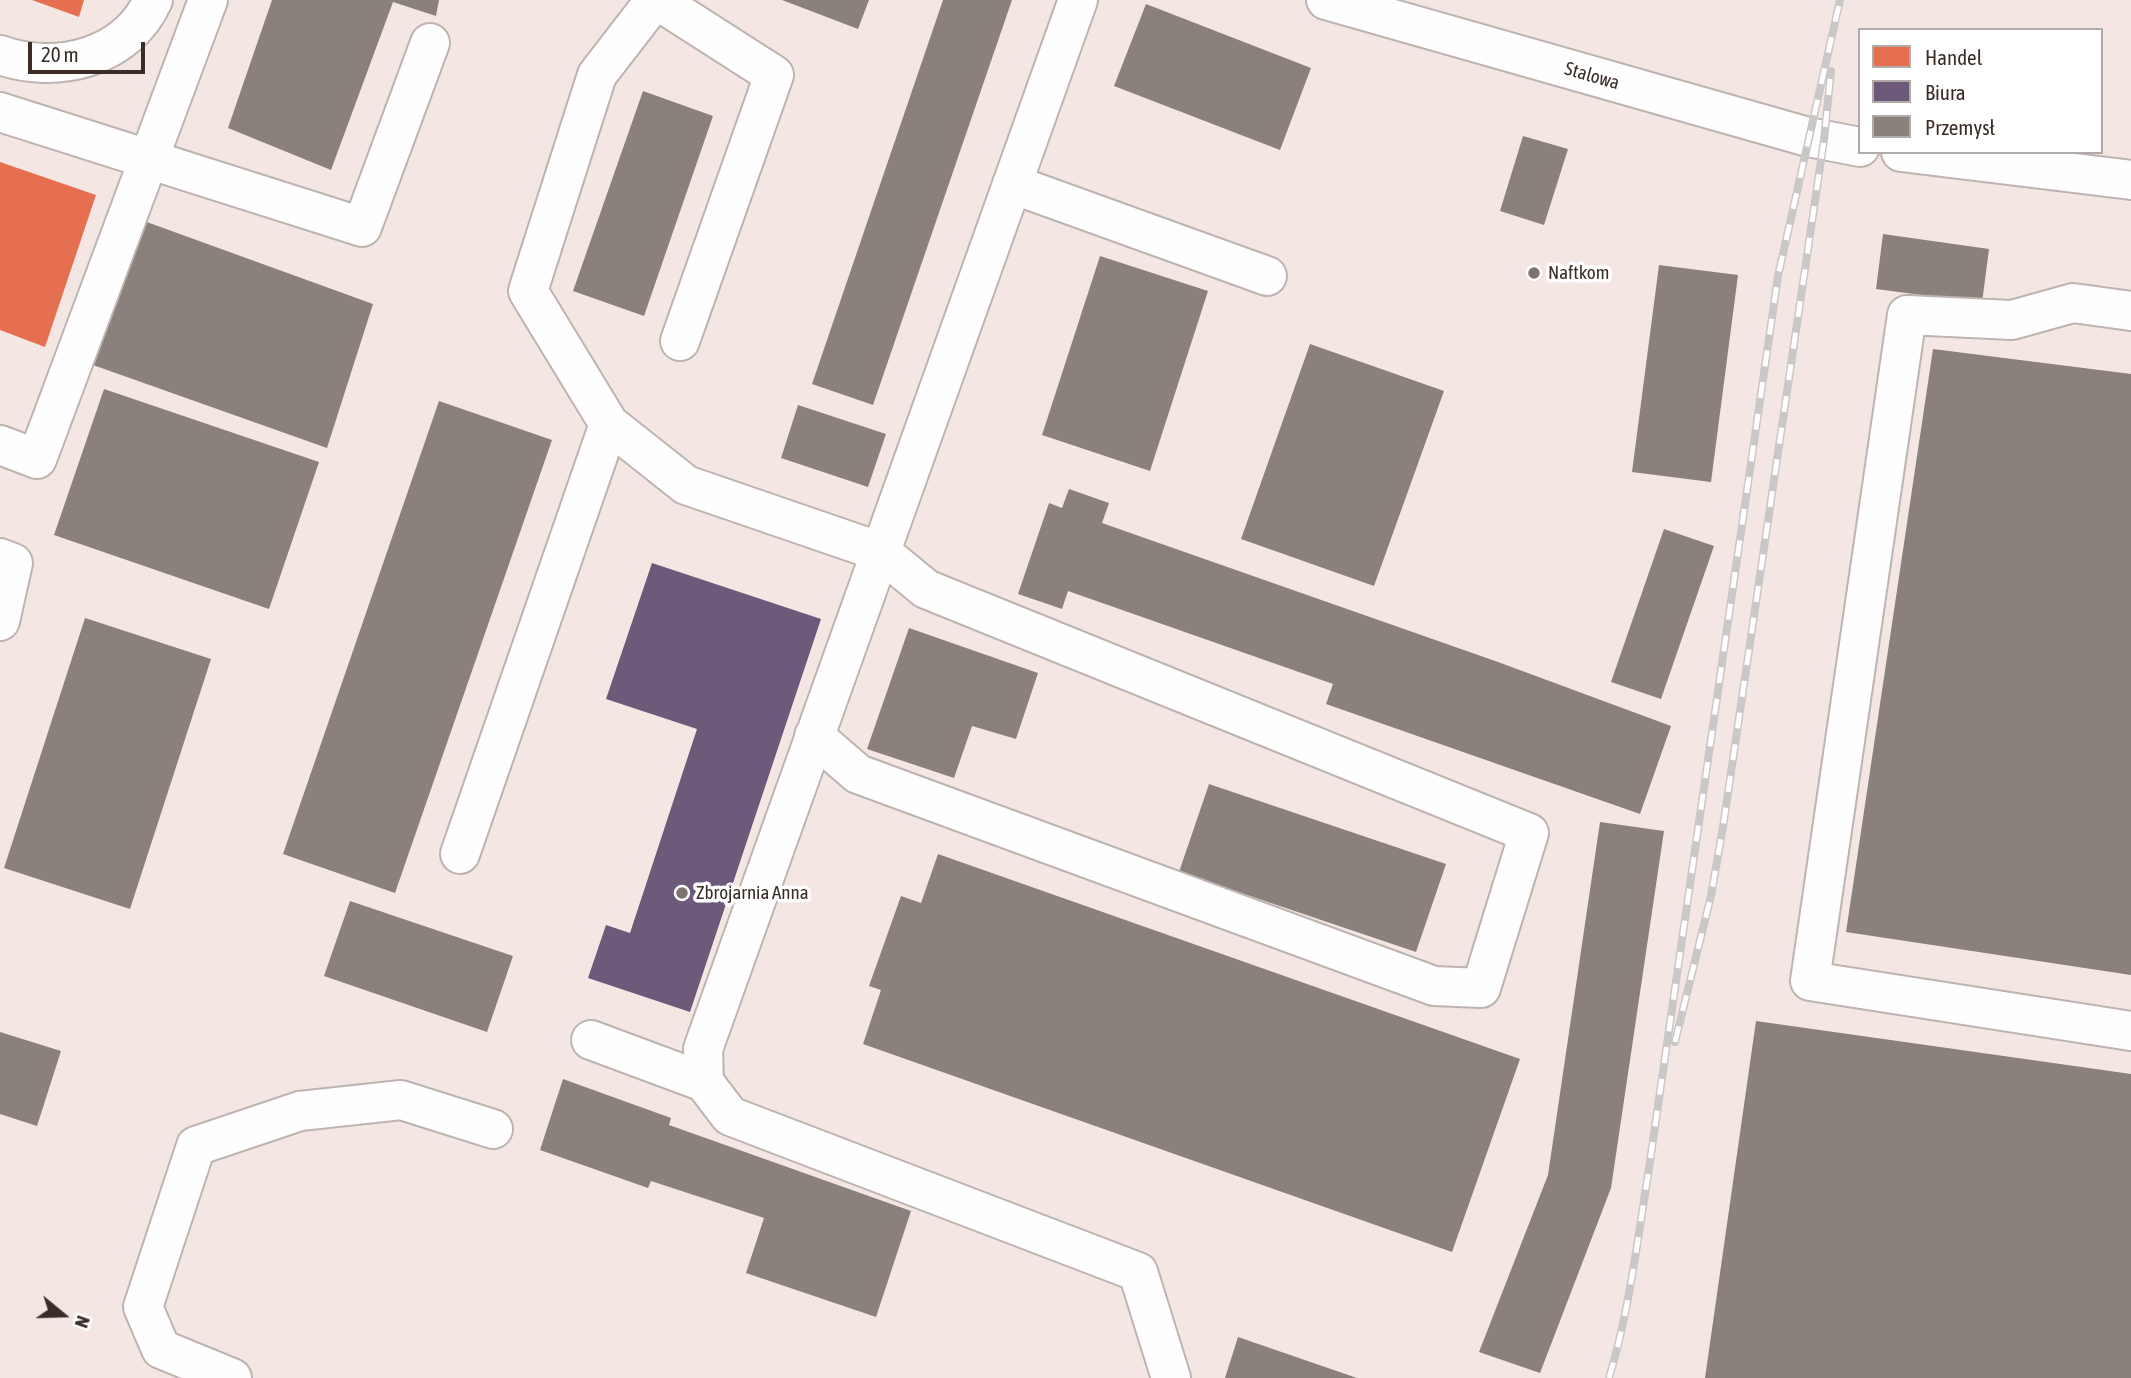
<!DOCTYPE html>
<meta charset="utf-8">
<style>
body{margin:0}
#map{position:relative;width:2131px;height:1378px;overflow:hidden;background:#fbf6f5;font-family:"Asap Condensed",sans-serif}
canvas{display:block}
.legend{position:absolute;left:1858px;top:28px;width:245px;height:126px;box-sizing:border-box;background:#fff;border:2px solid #b0aba9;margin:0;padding:9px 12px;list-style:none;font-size:21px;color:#3a2c27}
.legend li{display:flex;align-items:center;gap:14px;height:35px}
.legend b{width:35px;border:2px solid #b0aba9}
.north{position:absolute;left:28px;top:1280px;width:70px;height:70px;-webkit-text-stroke:5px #fff;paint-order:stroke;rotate:109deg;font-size:19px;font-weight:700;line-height:28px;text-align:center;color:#3a2c27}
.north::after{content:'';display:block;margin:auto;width:24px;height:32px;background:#3a2c27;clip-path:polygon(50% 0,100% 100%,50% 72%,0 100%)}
.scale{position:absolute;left:28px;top:42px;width:117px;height:32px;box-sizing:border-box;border:4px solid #3a2c27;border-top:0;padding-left:9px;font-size:21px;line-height:24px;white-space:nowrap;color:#3a2c27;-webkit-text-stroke:5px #fff;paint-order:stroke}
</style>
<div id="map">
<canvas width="2131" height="1378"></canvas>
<ul class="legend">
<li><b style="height:19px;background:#e76f51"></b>Handel</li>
<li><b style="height:19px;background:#6d597a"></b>Biura</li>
<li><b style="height:19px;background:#8a817c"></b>Przemysł</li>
</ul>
<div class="north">N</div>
<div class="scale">20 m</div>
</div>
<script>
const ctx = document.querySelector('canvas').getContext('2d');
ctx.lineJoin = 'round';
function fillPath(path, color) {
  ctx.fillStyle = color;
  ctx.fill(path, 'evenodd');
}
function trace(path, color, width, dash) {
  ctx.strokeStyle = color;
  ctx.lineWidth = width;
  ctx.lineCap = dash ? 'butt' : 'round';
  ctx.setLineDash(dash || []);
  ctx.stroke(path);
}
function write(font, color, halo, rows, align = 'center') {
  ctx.font = font + ' "Asap Condensed",sans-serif';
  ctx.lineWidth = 7;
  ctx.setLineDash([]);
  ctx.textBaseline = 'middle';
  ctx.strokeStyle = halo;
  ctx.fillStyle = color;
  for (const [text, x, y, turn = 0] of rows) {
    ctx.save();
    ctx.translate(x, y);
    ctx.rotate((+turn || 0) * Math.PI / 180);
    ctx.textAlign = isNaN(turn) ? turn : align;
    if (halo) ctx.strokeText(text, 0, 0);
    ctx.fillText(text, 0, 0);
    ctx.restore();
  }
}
const built = new Path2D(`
 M0 0H2131V1378H0ZM1860 30H2101V152H1860Z`);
const shops = new Path2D(`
 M32 0H84L79 17Z
 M0 162 96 195 45 347 0 330Z`);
const offices = new Path2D(`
 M652 563 821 619 690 1012 588 978 606 925 630 933 697 729 606 699Z`);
const industry = new Path2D(`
 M272 0H439L436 16 393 2 331 170 228 128Z
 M782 0H869L858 29Z
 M943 0H1012L873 405 812 384Z
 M1146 4 1311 68 1280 150 1114 86Z
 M643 91 713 116 644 316 573 291Z
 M1523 136 1568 149 1544 225 1500 211Z
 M144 221 373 304 327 448 93 365Z
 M1883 234 1989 249 1982 303 1876 289Z
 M1100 256 1208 291 1150 471 1042 435Z
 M1659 265 1738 275 1711 482 1632 472Z
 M1310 344 1444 391 1374 586 1241 539Z
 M1933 349 2131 374V975L1846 932Z
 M104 389 319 462 269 609 54 535Z
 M439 401 552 440 395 893 283 854Z
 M798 405 886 434 868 487 781 458Z
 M1069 489 1109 503 1102 523 1498 662 1671 726 1640 814 1326 704 1333 684 1068 591 1062 609 1018 594 1049 503 1062 508Z
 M1664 529 1714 546 1661 699 1611 682Z
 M85 618 211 659 130 909 4 868Z
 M909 628 1038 673 1016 739 972 726 954 778 867 749Z
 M1209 784 1446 864 1416 952 1179 872Z
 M1600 822 1664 831 1611 1188 1540 1373 1479 1352 1548 1175Z
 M938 854 1520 1059 1452 1252 863 1044 881 990 869 986 901 896 921 903Z
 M350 901 513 956 487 1032 324 976Z
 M1756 1021 2131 1074V1378H1705Z
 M0 1032 61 1051 37 1126 0 1114Z
 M563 1079 671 1118 669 1125 911 1211 876 1317 746 1273 764 1218 651 1181 648 1188 540 1150Z
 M1238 1337 1357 1378H1225Z`);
const minor = new Path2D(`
 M655 0 597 75 528 291 609 424 686 485 881 552 926 589 1529 833 1481 988 1434 986 858 774 814 736
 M657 0 774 75 680 341
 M1078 0 703 1049 704 1082 730 1116 1138 1272 1171 1378
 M1326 0 1808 137 1860 147
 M0 55C56 75 127 58 153 0
 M0 112 362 227 430 43
 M1901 152 2131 180
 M1012 184 1267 276
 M2131 311 2073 303 2012 320 1907 315 1810 981 2131 1031
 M0 445 37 459 208 0
 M0 558 13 563 0 621
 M460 854 609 424
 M591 1040 704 1082
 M232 1378 161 1349 143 1307 196 1146 300 1111 401 1100 493 1129`);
const rail = new Path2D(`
 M1675 1042 1711 896 1723 827 1824 140 1831 71
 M1609 1378C1629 1312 1637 1243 1648 1175L1778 276 1840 0`);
const markers = [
 [1534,273,7,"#7e736f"],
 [682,893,7,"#7e736f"]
];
const streetNames = [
 ["Stalowa",1592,76,16]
];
const poiNames = [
 ["Naftkom",1548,273],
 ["Zbrojarnia Anna",696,893]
];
fillPath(built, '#f4e7e3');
fillPath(shops, '#e76f51');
fillPath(offices, '#6d597a');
fillPath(industry, '#8a817c');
trace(minor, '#bdb4b1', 42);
trace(minor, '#fefefe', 38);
trace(rail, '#cac8c7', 8);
trace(rail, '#fff', 5, [16]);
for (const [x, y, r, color] of markers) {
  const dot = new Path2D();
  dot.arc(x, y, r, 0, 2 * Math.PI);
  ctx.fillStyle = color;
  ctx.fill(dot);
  trace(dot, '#fff', 2.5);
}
write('19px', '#3a2c27', '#fff', streetNames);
write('19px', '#3a2c27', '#fff', poiNames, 'left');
</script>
